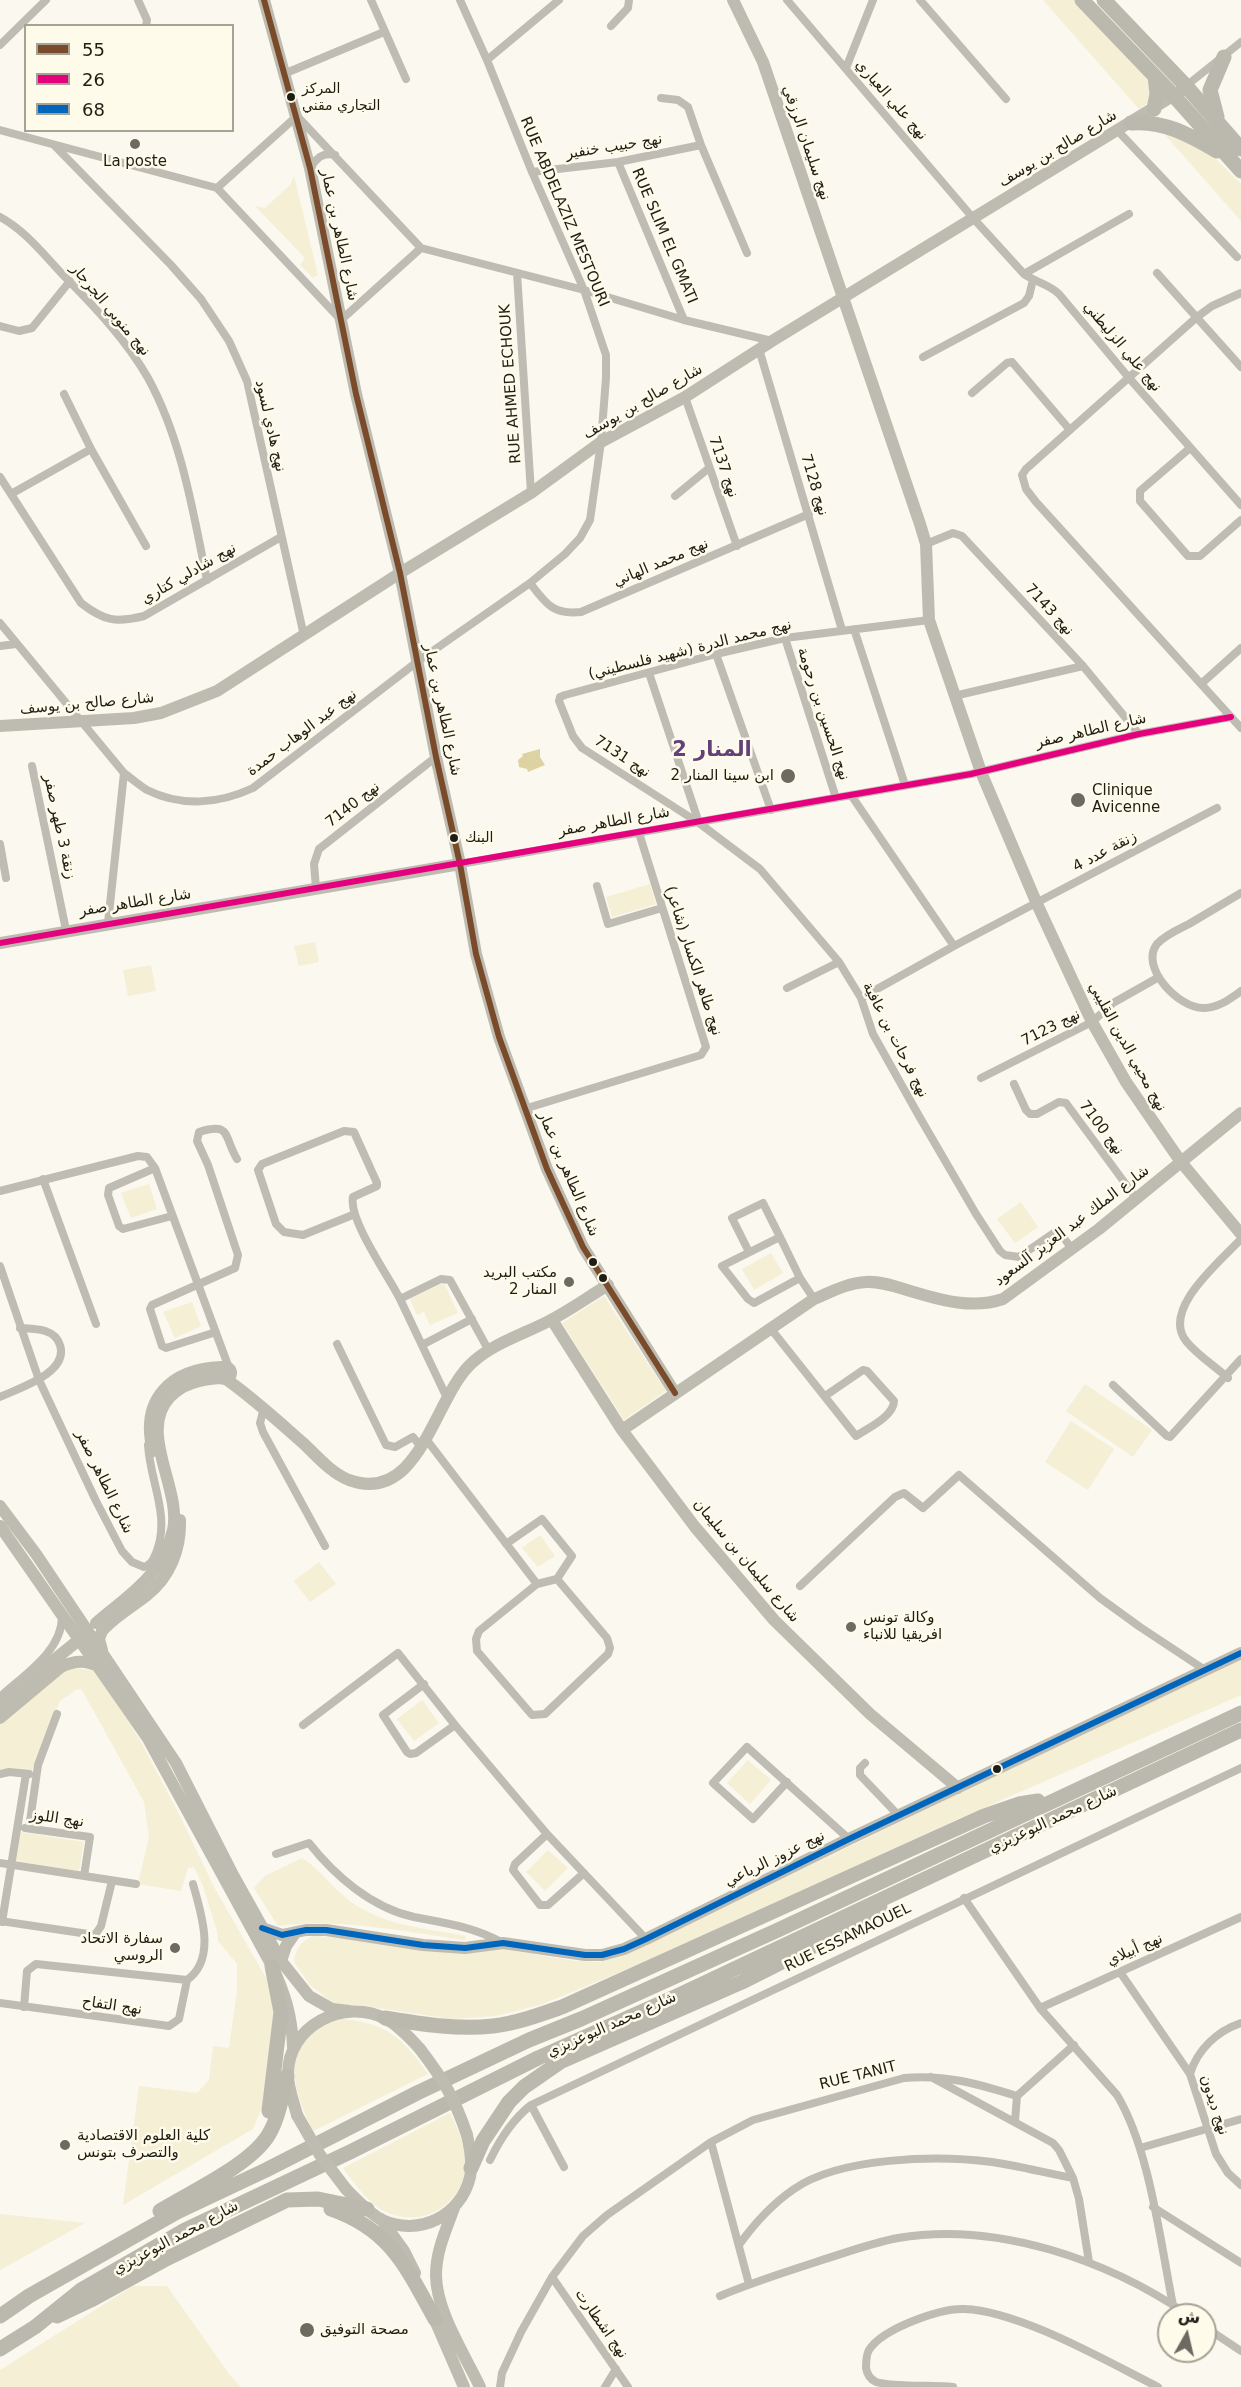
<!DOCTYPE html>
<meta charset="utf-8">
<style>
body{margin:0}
#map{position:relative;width:1241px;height:2387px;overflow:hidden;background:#faf8ef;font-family:"DejaVu Sans",Cairo,sans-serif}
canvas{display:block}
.legend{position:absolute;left:24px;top:24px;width:210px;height:108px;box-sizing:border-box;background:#fefbeb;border:2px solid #a5a395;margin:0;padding:8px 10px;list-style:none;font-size:18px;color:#201e14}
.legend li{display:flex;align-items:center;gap:12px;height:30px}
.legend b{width:30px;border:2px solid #a5a395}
.north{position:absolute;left:1157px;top:2303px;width:60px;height:60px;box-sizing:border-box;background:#fefbeb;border:2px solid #a5a395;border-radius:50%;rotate:8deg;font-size:16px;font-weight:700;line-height:24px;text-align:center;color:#201e14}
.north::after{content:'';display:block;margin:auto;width:21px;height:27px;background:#6c6a61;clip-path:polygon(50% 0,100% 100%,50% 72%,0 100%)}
</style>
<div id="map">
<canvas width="1241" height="2387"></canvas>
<ul class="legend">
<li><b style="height:8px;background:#7a4b2a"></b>55</li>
<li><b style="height:8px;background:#e5007d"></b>26</li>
<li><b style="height:8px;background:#0065bd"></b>68</li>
</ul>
<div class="north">ش</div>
</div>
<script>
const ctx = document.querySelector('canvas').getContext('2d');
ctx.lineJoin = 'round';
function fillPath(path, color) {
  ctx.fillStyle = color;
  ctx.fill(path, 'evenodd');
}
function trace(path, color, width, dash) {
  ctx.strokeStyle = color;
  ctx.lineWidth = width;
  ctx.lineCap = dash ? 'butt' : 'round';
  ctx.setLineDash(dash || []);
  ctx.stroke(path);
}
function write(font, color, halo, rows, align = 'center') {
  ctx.font = font + ' "DejaVu Sans",Cairo,sans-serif';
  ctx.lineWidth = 5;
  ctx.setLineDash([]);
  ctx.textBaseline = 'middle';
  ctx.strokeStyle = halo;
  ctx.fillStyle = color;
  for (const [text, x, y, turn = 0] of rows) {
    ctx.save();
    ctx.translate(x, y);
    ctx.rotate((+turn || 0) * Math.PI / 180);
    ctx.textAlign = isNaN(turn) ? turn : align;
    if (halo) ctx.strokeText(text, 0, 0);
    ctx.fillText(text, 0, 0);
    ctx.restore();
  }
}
const green = new Path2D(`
 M1043 0H1077L1150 80 1153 100 1139 109Z
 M1159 128 1210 153 1241 184V221Z
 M294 176 318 275 313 278 300 265 305 258 255 206 265 208 290 185Z
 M650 884 656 904 612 917 606 897Z
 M315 942 319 962 299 966 294 946Z
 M151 965 156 991 128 996 123 970Z
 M149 1184 157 1209 131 1218 121 1193Z
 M1021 1202 1038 1227 1015 1243 997 1219Z
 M771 1253 783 1273 754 1290 742 1269Z
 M444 1283 458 1313 430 1325 424 1312 417 1315 410 1299Z
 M604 1296 666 1391 624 1420 562 1323Z
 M192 1302 201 1326 175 1338 163 1312Z
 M1085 1384 1152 1430 1133 1457 1066 1411Z
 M1071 1421 1114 1449 1088 1490 1045 1462Z
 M540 1535 555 1556 538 1567 522 1548Z
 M319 1562 336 1584 310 1602 294 1581Z
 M1241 1657V1695L954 1821 635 1966 540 2005 496 2016 452 2019 357 2005 339 2007 310 1985 294 1962C296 1948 300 1943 313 1936L503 1949 575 1961 600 1962 630 1953Z
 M68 1667 96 1671 140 1740 179 1814 214 1887 269 1983 274 2007 273 2043 263 2105 253 2129 123 2205 139 2086 197 2093 209 2080 213 2046 229 2048 237 1991V1964L218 1941 217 1931 203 1886 194 1867 188 1868 181 1891 138 1884 149 1837 144 1802 82 1690 77 1689 60 1701 31 1772 0 1770V1724Z
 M422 1700 439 1723 414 1741 397 1719Z
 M748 1760 771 1780 750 1804 727 1783Z
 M21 1832 84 1842 79 1871 16 1861Z
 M548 1850 568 1868 545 1891 526 1872Z
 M302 1858C321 1870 333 1889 351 1902 385 1926 425 1928 466 1936L465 1940C404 1932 339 1917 278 1926L254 1888 265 1876Z
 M339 2019C384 2021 403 2038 428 2074L313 2131C290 2083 279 2041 339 2019Z
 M450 2113C458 2128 466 2148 465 2166 463 2207 419 2229 384 2211 371 2205 351 2180 343 2168Z
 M0 2214 85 2223 0 2270Z
 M133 2286H167L229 2374 241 2387H0V2370Z`);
const water = new Path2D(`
 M540 749V757L545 765 528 772 527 769 519 767 518 760 523 756 522 754Z`);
const street = new Path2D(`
 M138 0 147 20 146 26
 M371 0 406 79
 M787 0 973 218 1024 274C1035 282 1049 284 1059 294L1130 379 1241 505
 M920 0 1006 99
 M611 26 628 8 629 0
 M0 45 46 0
 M487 60 559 0
 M846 68 873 0
 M286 73 384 32
 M1186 86 1241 42
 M661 98 678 100 688 107 701 145 747 253
 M0 130 217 188 341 320 421 248
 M1117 130 1237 257
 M54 145 171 265 201 299 229 341 247 381 304 636
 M618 162 684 320
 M310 168C317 158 322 152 335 155
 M532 172 618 162 701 145
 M217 188 297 116 421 248 584 290 684 320 772 341
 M0 217C25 230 45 256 64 276 94 306 127 341 148 378 182 440 193 512 207 580
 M517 273 531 493
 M1157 273 1241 367
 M1024 274 1129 214
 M1241 293 1212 306 1197 317 1026 469 1022 475 1026 489 1036 502 1241 728
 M0 326 19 331 32 328 70 281
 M759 349 842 630
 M923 357 1024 303 1029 296 1033 280
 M972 393 1007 363 1012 362 1070 430
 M64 394 91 449 146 546
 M685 397 737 546
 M1190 448 1140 491V501L1188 556H1200L1241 520
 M0 477 81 603C104 621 116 623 144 616L281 537
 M11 494 91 449
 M675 496 709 468
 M926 544 953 533 962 536 1083 666 1139 734
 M530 583C546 604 553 615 581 612L809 514
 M929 620 785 638 716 654 565 695 560 697 559 701 573 736 582 748 699 823 760 869 839 962 861 998 873 1034 919 1116 976 1214 1000 1251 1005 1255 1019 1257 1058 1230 1072 1249
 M0 623 124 773C131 778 139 785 147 790 181 807 219 804 253 788L417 662 530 583 565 554 580 538 590 520 601 442 606 378V355L584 290 532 172 487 60 460 0
 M854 629 905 785
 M785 638 836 798
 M0 646 16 644
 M716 654 771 810
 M649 673 699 823
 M1201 684 1241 648
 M954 696 1083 666
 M32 766 66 930
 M851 795 954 946
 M0 844 6 878
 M460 864 971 774 1139 734 1231 717
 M597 886 608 924 662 908
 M316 888 314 864 319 849 436 757
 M1241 893C1224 903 1206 914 1189 924 1179 929 1165 935 1157 944 1139 967 1179 1009 1204 1008 1218 1008 1230 999 1241 991
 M108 923 124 773
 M787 988 839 962
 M861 998 954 946 1217 808
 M981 1078 1092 1022 1113 1003 1159 977
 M1014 1084 1026 1110 1030 1114H1037L1059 1102 1066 1103 1136 1198
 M524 1109 701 1055 706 1047 639 833
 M155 1168 109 1188 108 1195 119 1226 123 1229 172 1216
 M43 1179 96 1324
 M0 1191 138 1156 147 1157 155 1168 229 1368
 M355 1214 303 1235 284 1232 276 1224 258 1170 262 1164 344 1131 354 1132 377 1183V1186L353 1197C348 1219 389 1277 400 1299
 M749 1252 732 1218 763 1203 780 1237
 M0 1266 39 1380 96 1501 122 1551 132 1562 144 1567C152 1564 153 1560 156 1553 171 1516 150 1482 148 1445
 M800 1278 754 1303 748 1299 722 1266 780 1237 800 1278 814 1299
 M771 1329 856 1436C868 1428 894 1416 894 1401L867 1371 863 1370 825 1396
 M216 1332 166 1348 162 1346 150 1309 152 1305 235 1268 238 1255 208 1165 197 1141 199 1132C232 1122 223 1136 237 1159
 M337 1344 386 1445 395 1447 413 1437 421 1447
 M422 1345 472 1319
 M1228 1378C1215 1366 1197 1355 1186 1341 1161 1309 1221 1261 1241 1239
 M1113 1385 1167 1436 1170 1437 1241 1359
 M0 1397C19 1388 69 1373 60 1345 55 1328 34 1329 20 1328
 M447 1398 400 1299 441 1279 450 1280 489 1351
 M264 1408 260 1423 263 1432 325 1546
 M426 1439 537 1584
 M506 1544 542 1519 572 1556 557 1579 537 1584 479 1631 476 1639 477 1651 532 1715 545 1714 608 1654 610 1648 607 1638 557 1579
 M800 1586 895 1497 904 1493 923 1508 959 1475 1100 1598 1140 1627 1205 1670
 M424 1684 383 1715 407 1752 410 1754 416 1753 455 1725
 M1 1696C24 1675 62 1651 62 1617
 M303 1725 398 1653 455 1725 547 1834 646 1939
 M865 1763 860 1768V1775L899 1816
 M0 1774 9 1772 29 1774
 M787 1782 753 1819 713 1783 747 1747 849 1839
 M25 1828 90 1837 84 1876
 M29 1828 38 1765 57 1714
 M547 1834 515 1864 513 1870 540 1905H548L584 1873
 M276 1854 309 1843C335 1876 372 1908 414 1917 446 1923 474 1927 503 1943
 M0 1863 136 1884
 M964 1898 1040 2008 1117 2095C1150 2150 1160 2241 1173 2305
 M0 1921 95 1935 101 1926 112 1881
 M2 1922 26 1774
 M1120 1972 1190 2074 1216 2154 1228 2173 1241 2185
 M0 2003 169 2026 179 2019 187 1980
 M24 2007 27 1971 36 1964 187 1980C217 1959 201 1913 193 1884
 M1040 2008 1241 1917
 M1190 2074C1197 2050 1217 2031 1241 2023
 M931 2077 1053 2143 1059 2150 1073 2178
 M531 2105 564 2167
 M1015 2121 1017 2096 1074 2045
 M711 2142 749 2284
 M1140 2148 1241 2119
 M490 2160C500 2139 512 2120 531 2105L1241 1768
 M1153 2207 1241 2263
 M739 2245C754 2224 772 2204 794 2189 840 2157 937 2155 992 2162 1019 2166 1046 2173 1073 2178L1079 2199 1089 2262
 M552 2277 628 2387
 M720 2296C753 2282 786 2272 819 2261 845 2253 871 2243 898 2238 996 2221 1108 2260 1188 2315
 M1205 2327 1241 2351
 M500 2387 502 2373 521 2332 552 2277 583 2236 607 2215 711 2142 753 2120 904 2078C945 2074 978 2084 1017 2096
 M605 2387 616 2369
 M953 2387C933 2385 892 2387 876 2382 870 2379 867 2374 866 2368 866 2362 866 2355 869 2350 882 2329 940 2308 964 2309 1020 2311 1106 2361 1158 2387`);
const secondary = new Path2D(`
 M264 0 310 168 356 394 400 573 436 757 460 864 476 954 499 1037 547 1169 583 1247 675 1393
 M733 0 763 62 920 524 926 544 929 620 981 772 1037 904 1092 1022 1126 1082 1181 1162 1241 1234
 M0 726 134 718 161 713 217 691 400 573 531 493 601 442 685 397 772 341 1181 91
 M0 943 460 864
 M552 1320 622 1430 695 1527 774 1620 870 1714 958 1788
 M219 1373a6 6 0 1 1 12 0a6 6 0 1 1-12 0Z
 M226 1379C253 1398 278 1421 303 1443 317 1456 331 1473 349 1480 421 1506 434 1395 473 1362 494 1343 524 1334 549 1321 569 1311 588 1297 608 1285
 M622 1430 814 1299C831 1292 847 1283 866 1282 880 1281 894 1286 907 1290 938 1299 971 1310 1003 1299L1099 1229 1241 1113
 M153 1451C140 1400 170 1369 221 1367
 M0 1506 36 1554 176 1763 233 1875 281 1961 309 1996 332 2009 349 2011
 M0 1526 147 1737 272 1966C285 1993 292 2017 293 2047
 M96 1623C130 1594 162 1576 173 1530 182 1489 137 1432 170 1397 183 1383 202 1379 220 1378
 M102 1650 99 1639 102 1631C114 1617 132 1607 147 1595 170 1577 181 1549 180 1520
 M0 1704 75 1643
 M0 1718 61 1667C75 1660 86 1660 100 1667
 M262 1928 282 1935 306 1930H326L423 1945 465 1948 503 1943 585 1955H602L624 1949 646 1939 849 1839 1241 1653
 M281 1961 286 1946 295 1933
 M297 2115C294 2103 288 2088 288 2075 287 2026 344 1997 386 2019 399 2026 410 2038 420 2049
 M346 2189C357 2200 369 2213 382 2220 419 2237 461 2216 470 2177 473 2164 470 2148 467 2135
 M454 2208C446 2230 436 2251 436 2275 436 2311 465 2355 480 2387
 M381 2219 404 2251 415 2273
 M431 2311 464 2387`);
const highway = new Path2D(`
 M1082 0 1174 96 1241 171
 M1104 0 1186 86 1241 149
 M1154 109 1157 94 1155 76
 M1217 117 1210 90 1224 57
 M1131 123C1163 120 1190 135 1217 151
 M385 2018C421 2024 457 2030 493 2026 517 2023 539 2015 562 2007L984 1816 1019 1804 1038 1801
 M269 2111 281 2012 272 1966
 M471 2168 483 2141 509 2102 524 2087 560 2062 742 1982 865 1920 880 1907
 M331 2209C391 2230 406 2267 435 2319
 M160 2211C191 2192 252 2164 269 2134 279 2117 282 2095 287 2076
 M0 2316 29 2296 177 2212 266 2170 417 2093 529 2040 581 2019 778 1930 1241 1713
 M57 2316 93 2299 168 2258 287 2200 318 2199 367 2209
 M0 2349 35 2327 81 2290 185 2230 350 2152 538 2058 679 1995 1241 1730`);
const secondaryBridge = new Path2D(`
 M420 2049C443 2079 455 2099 467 2135
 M297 2115 320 2155 346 2189`);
const bus1 = new Path2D(`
 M264 0 310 168 356 394 400 573 436 757 460 864 476 954 499 1037 547 1169 583 1247 675 1393`);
const bus2 = new Path2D(`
 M0 943 971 774 1139 734 1231 717`);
const bus3 = new Path2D(`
 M262 1928 282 1935 306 1930H326L423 1945 465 1948 503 1943 585 1955H602L624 1949 646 1939 849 1839 1241 1653`);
const markers = [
 [291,97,5,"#201e14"],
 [135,144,6,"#6c6a61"],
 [788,776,8,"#6c6a61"],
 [1078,800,8,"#6c6a61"],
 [454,838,5,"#201e14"],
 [593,1262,5,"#201e14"],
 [603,1278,5,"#201e14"],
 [569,1282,6,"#6c6a61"],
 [851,1627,6,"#6c6a61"],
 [997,1769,5,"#201e14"],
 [175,1948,6,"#6c6a61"],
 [65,2145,6,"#6c6a61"],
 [307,2330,8,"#6c6a61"]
];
const busNames = [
 ["المركز",302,89],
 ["التجاري مقني",302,106],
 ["البنك",465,838]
];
const streetNames = [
 ["نهج علي العياري",891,100,49],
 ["نهج سليمان الرزقي",806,143,71],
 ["نهج حبيب خنفير",614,147,-9],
 ["شارع صالح بن يوسف",1058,149,-31],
 ["RUE ABDELAZIZ MESTOURI",564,212,67],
 ["شارع الطاهر بن عمار",339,235,78],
 ["RUE SLIM EL GMATI",664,236,67],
 ["نهج منوبي الجرجار",110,310,50],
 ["نهج علي الزليطني",1122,347,50],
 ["RUE AHMED ECHOUK",511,384,-94],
 ["شارع صالح بن يوسف",643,402,-30],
 ["نهج هادي لسود",270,426,77],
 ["نهج 7137",723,467,71],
 ["نهج 7128",814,485,73],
 ["نهج محمد الهاني",661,563,-23],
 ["نهج شادلي كتاري",189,574,-30],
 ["نهج 7143",1049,610,47],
 ["نهج محمد الدرة (شهيد فلسطيني)",690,650,-14],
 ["شارع صالح بن يوسف",87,704,-5],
 ["شارع الطاهر بن عمار",442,710,78],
 ["نهج الحسين بن رحومة",823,714,72],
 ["شارع الطاهر صفر",1091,731,-13],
 ["نهج عبد الوهاب حمدة",302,733,-37],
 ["نهج 7131",622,757,33],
 ["نهج 7140",353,805,-38],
 ["شارع الطاهر صفر",614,822,-10],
 ["زنقة 3 طهر صفر",59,827,78],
 ["زنقة عدد 4",1105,852,-28],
 ["شارع الطاهر صفر",135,903,-9],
 ["نهج طاهر الكسار (شاعر)",693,961,72],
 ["نهج 7123",1051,1028,-27],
 ["نهج فرحات بن عافية",895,1040,63],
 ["نهج محيي الدين القليبي",1127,1047,61],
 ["نهج 7100",1101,1128,53],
 ["شارع الطاهر بن عمار",568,1174,67],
 ["شارع الملك عبد العزيز آلسعود",1072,1226,-37],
 ["شارع الطاهر صفر",104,1482,64],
 ["شارع سليمان بن سليمان",746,1561,50],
 ["نهج اللوز",57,1819,8],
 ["شارع محمد البوعزيزي",1053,1820,-25],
 ["نهج عزوز الرباعي",775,1859,-26],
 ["RUE ESSAMAOUEL",848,1938,-26],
 ["نهج أبيلاي",1135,1950,-24],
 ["نهج التفاح",112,2006,8],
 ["شارع محمد البوعزيزي",612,2025,-24],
 ["RUE TANIT",858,2076,-14],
 ["نهج ديدون",1214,2105,72],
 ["شارع محمد البوعزيزي",176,2238,-28],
 ["نهج اشطارت",601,2324,55]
];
const poiNames = [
 ["La poste",135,162,"center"],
 ["ابن سينا المنار 2",774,776,"right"],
 ["Clinique",1092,791],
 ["Avicenne",1092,808],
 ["مكتب البريد",557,1273,"right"],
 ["المنار 2",557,1290,"right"],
 ["وكالة تونس",863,1618],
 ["افريقيا للانباء",863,1635],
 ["سفارة الاتحاد",163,1939,"right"],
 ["الروسي",163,1956,"right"],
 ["كلية العلوم الاقتصادية",77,2136],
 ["والتصرف بتونس",77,2153],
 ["مصحة التوفيق",320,2330]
];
const districtNames = [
 ["المنار 2",712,751]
];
fillPath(green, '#f4efd5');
fillPath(water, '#ddd2a1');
trace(street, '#bebcb3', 8);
trace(secondary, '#bebcb1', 12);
trace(highway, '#bbb9ae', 15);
trace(secondaryBridge, '#bebcb1', 12);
trace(bus1, '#7a4b2a', 6);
trace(bus2, '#e5007d', 6);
trace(bus3, '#0065bd', 6);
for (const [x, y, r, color] of markers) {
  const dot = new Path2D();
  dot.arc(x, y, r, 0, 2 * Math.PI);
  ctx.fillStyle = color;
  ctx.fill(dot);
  trace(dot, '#fefbeb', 2);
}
write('14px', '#201e14', '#fefbeb', busNames, 'left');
write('15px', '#201e14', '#fefbeb', streetNames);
write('15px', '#201e14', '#fefbeb', poiNames, 'left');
write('bold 21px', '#634079', '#fefbeb', districtNames);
</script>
